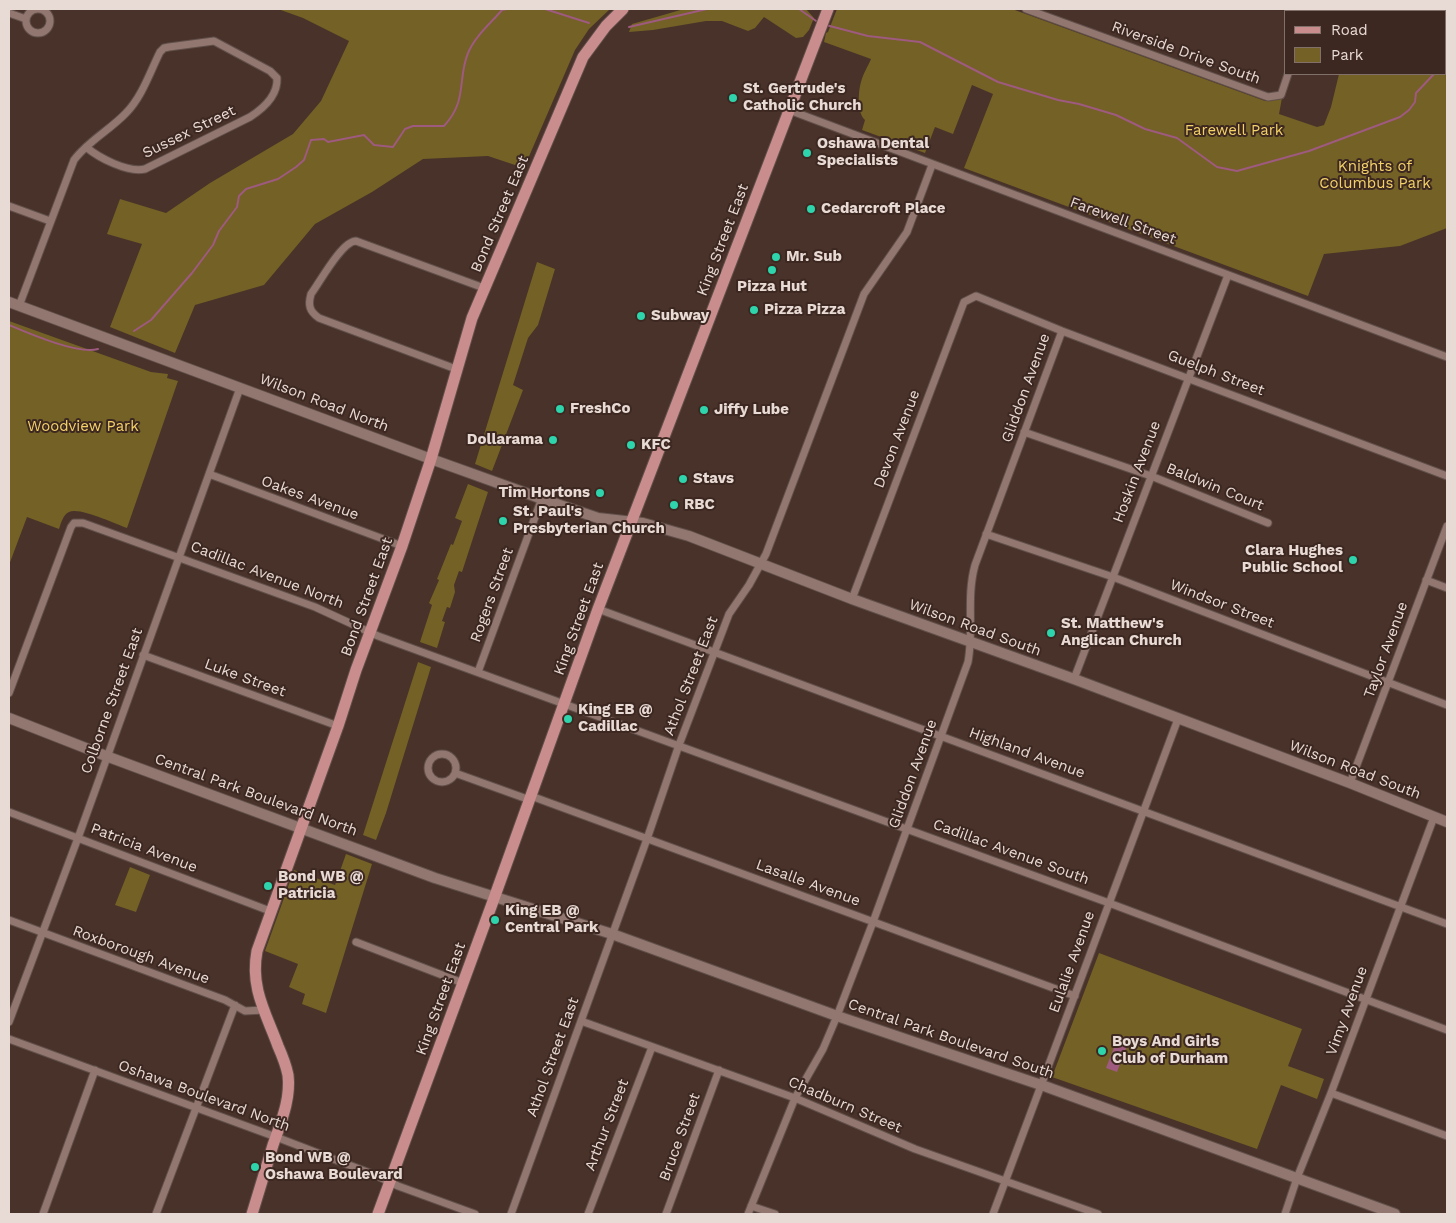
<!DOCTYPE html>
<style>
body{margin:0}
#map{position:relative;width:1456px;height:1223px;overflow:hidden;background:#48322a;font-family:"Work Sans",sans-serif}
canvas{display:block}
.frame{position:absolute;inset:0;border:10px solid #e8dad5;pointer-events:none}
.legend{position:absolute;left:1284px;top:10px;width:162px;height:65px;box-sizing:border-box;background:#3d2821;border:1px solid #816f69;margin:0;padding:6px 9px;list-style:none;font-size:15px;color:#e8dad5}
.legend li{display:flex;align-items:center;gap:10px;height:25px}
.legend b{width:25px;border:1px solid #816f69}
</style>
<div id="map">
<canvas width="1456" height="1223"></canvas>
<div class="frame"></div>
<ul class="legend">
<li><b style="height:6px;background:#ca8d8e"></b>Road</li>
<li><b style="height:14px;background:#736125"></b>Park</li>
</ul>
</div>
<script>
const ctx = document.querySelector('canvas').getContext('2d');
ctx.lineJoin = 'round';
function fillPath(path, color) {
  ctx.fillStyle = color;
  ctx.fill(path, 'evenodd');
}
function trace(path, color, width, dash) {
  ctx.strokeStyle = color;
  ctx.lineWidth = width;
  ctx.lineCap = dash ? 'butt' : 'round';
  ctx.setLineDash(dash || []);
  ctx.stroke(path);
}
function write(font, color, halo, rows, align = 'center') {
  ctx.font = font + ' "Work Sans",sans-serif';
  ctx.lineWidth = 4;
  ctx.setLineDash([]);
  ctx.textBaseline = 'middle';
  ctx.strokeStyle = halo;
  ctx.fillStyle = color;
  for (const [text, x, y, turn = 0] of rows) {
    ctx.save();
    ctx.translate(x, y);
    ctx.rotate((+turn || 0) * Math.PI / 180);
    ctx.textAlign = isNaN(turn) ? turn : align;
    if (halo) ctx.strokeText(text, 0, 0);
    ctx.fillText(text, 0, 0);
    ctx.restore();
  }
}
const green = new Path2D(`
 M278 9H610L589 29 575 50 524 168 488 156 423 159 372 192 315 224 264 285 195 305 175 353 110 327 142 244 107 234 120 199 166 213 210 183 293 134 321 101 349 41 303 18Z
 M684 9H806L814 18 809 30 803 37 796 38 764 17 755 28 748 31 722 21H706L653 30 629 32 632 24Z
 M837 9H1012L1265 101 1282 98 1279 114 1317 127 1324 125 1331 107 1339 74H1445V11H1433L1434 9H1447V228L1400 246 1324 254 1308 296 964 168 993 94 972 85 953 134 935 127 925 153 862 130 865 120C857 113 858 92 861 82 863 74 868 66 871 59L824 42 826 33 828 32Z
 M537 262 555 269 538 325 528 338 513 385 523 390 492 471 475 464Z
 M9 321 151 372 168 374 167 378 178 381 127 528C115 524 80 507 69 512 63 515 61 523 59 529L27 517 9 565Z
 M468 484 488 492 462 572 459 571 454 585 455 592 450 608 447 607 442 621 445 622 437 648 420 642 432 605 429 603 439 580 437 579 451 544 453 545 462 521 455 518Z
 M418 662 431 667 386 813 376 840 363 835Z
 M346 854 372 864 326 1013 302 1004 305 994 289 987 298 964 265 951 294 870 335 885Z
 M130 867 150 875 136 912 115 905Z
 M1099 953 1302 1029 1288 1066 1324 1079 1317 1099 1281 1085 1257 1149 1052 1077Z`);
const water = new Path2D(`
 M1116 1042 1127 1046 1117 1072 1106 1068Z`);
const stream = new Path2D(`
 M545 9 589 23
 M799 9 819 23
 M826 25 868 36 920 42 998 82 1058 100 1079 104 1116 115 1145 129 1177 138 1217 167 1237 171 1309 151 1400 117 1409 110 1415 102 1416 93 1434 74
 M629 27 707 9
 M1445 62 1447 59
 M9 325C28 333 78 355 98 349
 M134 331 151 320 192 273 213 245 219 231 237 207 239 196 246 189 278 179 296 167 304 160 311 140 324 139 328 142 364 135 374 145 393 147 405 129 413 126H444C468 100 457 80 468 53 475 36 491 23 502 10L507 9`);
const street = new Path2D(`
 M1026 9 1268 97 1281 95 1288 74
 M26 21a12 12 0 1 1 24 0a12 12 0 1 1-24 0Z
 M1312 11V9
 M9 13 26 19
 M789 110 1447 357
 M9 206 50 221
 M19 306 74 160C88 141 110 130 126 113 142 97 150 72 160 52L164 48 169 47 214 41 270 71 277 78C278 95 264 108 250 117L145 169C128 173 99 158 86 147
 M456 369 319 318C309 311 308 305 311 294 320 282 342 241 356 241L484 288
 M1024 432 1151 476 1268 523
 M209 474 402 546
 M986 534 1113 577 1447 705
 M1426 580 1447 588
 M852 599 964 302 976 296 1062 331 1447 476
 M598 609 1447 924
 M143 655 338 726
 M478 672 542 498
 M1074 679 1228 275
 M9 693 71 527 74 523H83L315 607 378 636 1109 903 1447 1030
 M428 768a14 14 0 1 1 28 0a14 14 0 1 1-28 0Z
 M455 773 530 800
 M1350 783 1447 526
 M531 796 1075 996
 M9 812 270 911
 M9 920 225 1000 245 1011 264 1010
 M356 942 463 983
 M581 1021 795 1098 915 1149 1098 1214
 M9 1022 78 838 240 388
 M9 1039 276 1137 375 1175 398 1186 475 1214
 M1331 1093 1447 1136
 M751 1206 775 1214
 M43 1214 95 1070
 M156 1214 235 1005
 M511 1214 647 839 679 745 729 614 749 585 766 554 864 294 907 232 932 165
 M588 1214 652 1047
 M666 1214 719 1070
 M748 1214 795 1098 823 1049 837 1016 873 922 968 662C974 630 966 597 975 565L1062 331
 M993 1214 1178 719
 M1285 1214 1297 1178 1331 1093 1434 817`);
const secondary = new Path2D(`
 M9 302 431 459 548 501 598 518 643 523 689 536 852 599 1074 679 1350 783 1447 822
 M9 718 106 756 435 878 612 934 837 1016 1047 1087 1395 1214`);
const primary = new Path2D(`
 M252 1214C259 1191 266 1168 273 1145 281 1122 291 1099 288 1075 286 1065 282 1055 278 1046 266 1013 250 988 257 951L338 726 356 670 402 546 431 459 472 318 583 57 606 26 623 9
 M378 1214 492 904 598 609 828 9`);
const markers = [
 [733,98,5,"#2ed4ab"],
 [807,153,5,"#2ed4ab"],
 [811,209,5,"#2ed4ab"],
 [776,257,5,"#2ed4ab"],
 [772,270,5,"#2ed4ab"],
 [754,310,5,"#2ed4ab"],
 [641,316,5,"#2ed4ab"],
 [560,409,5,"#2ed4ab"],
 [704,410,5,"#2ed4ab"],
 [553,440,5,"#2ed4ab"],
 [631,445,5,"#2ed4ab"],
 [683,479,5,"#2ed4ab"],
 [600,493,5,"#2ed4ab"],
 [674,505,5,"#2ed4ab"],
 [503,521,5,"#2ed4ab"],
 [1353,560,5,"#2ed4ab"],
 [1051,633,5,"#2ed4ab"],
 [568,719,5,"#2ed4ab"],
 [268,886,5,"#2ed4ab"],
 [495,920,5,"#2ed4ab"],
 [1102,1051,5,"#2ed4ab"],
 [255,1167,5,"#2ed4ab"]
];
const streetNames = [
 ["Riverside Drive South",1186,53,20],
 ["Sussex Street",189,132,-26],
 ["Bond Street East",500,214,-67],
 ["Farewell Street",1123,221,20],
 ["King Street East",723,240,-69],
 ["Guelph Street",1216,373,21],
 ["Gliddon Avenue",1026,388,-70],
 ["Wilson Road North",324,403,21],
 ["Devon Avenue",897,439,-69],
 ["Hoskin Avenue",1137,472,-69],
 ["Baldwin Court",1215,487,22],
 ["Oakes Avenue",310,498,20],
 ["Cadillac Avenue North",267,575,21],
 ["Rogers Street",492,595,-70],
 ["Bond Street East",367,597,-70],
 ["Windsor Street",1222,604,21],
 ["King Street East",579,619,-70],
 ["Wilson Road South",975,628,20],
 ["Taylor Avenue",1386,650,-70],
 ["Athol Street East",691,676,-69],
 ["Luke Street",245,678,20],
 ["Colborne Street East",112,701,-70],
 ["Highland Avenue",1027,753,20],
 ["Wilson Road South",1355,770,21],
 ["Gliddon Avenue",913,774,-70],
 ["Central Park Boulevard North",256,795,20],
 ["Patricia Avenue",144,848,21],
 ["Cadillac Avenue South",1011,852,20],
 ["Lasalle Avenue",808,883,20],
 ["Roxborough Avenue",141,955,20],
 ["Eulalie Avenue",1072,962,-70],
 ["King Street East",441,999,-70],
 ["Vimy Avenue",1347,1011,-70],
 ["Central Park Boulevard South",951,1039,19],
 ["Athol Street East",553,1057,-70],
 ["Oshawa Boulevard North",204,1096,20],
 ["Chadburn Street",845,1105,23],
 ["Arthur Street",607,1125,-69],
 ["Bruce Street",680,1137,-70]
];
const poiNames = [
 ["St. Gertrude's",743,89],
 ["Catholic Church",743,106],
 ["Oshawa Dental",817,144],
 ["Specialists",817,161],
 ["Cedarcroft Place",821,209],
 ["Mr. Sub",786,257],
 ["Pizza Hut",772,287,"center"],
 ["Pizza Pizza",764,310],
 ["Subway",651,316],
 ["FreshCo",570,409],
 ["Jiffy Lube",714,410],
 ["Dollarama",543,440,"right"],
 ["KFC",641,445],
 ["Stavs",693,479],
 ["Tim Hortons",590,493,"right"],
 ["RBC",684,505],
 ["St. Paul's",513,512],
 ["Presbyterian Church",513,529],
 ["Clara Hughes",1343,551,"right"],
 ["Public School",1343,568,"right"],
 ["St. Matthew's",1061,624],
 ["Anglican Church",1061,641],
 ["King EB @",578,710],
 ["Cadillac",578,727],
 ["Bond WB @",278,877],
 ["Patricia",278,894],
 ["King EB @",505,911],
 ["Central Park",505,928],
 ["Boys And Girls",1112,1042],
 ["Club of Durham",1112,1059],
 ["Bond WB @",265,1158],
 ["Oshawa Boulevard",265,1175]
];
const parkNames = [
 ["Farewell Park",1234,131],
 ["Knights of",1375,167],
 ["Columbus Park",1375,184],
 ["Woodview Park",83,427]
];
fillPath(green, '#736125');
fillPath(water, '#9e5a7f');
trace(stream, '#9e5a7f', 2);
trace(street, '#614f49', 9);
trace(secondary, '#614f49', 12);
trace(primary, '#614f49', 13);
trace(street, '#91776f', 7);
trace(secondary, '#91776f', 10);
trace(primary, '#ca8d8e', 11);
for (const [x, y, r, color] of markers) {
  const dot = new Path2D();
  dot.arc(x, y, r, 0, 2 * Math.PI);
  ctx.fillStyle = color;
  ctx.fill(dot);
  trace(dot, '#3d2821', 2);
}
write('15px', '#e8dad5', '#3d2821', streetNames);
write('bold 15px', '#e8dad5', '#3d2821', poiNames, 'left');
write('15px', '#f3d268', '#3d2821', parkNames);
</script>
